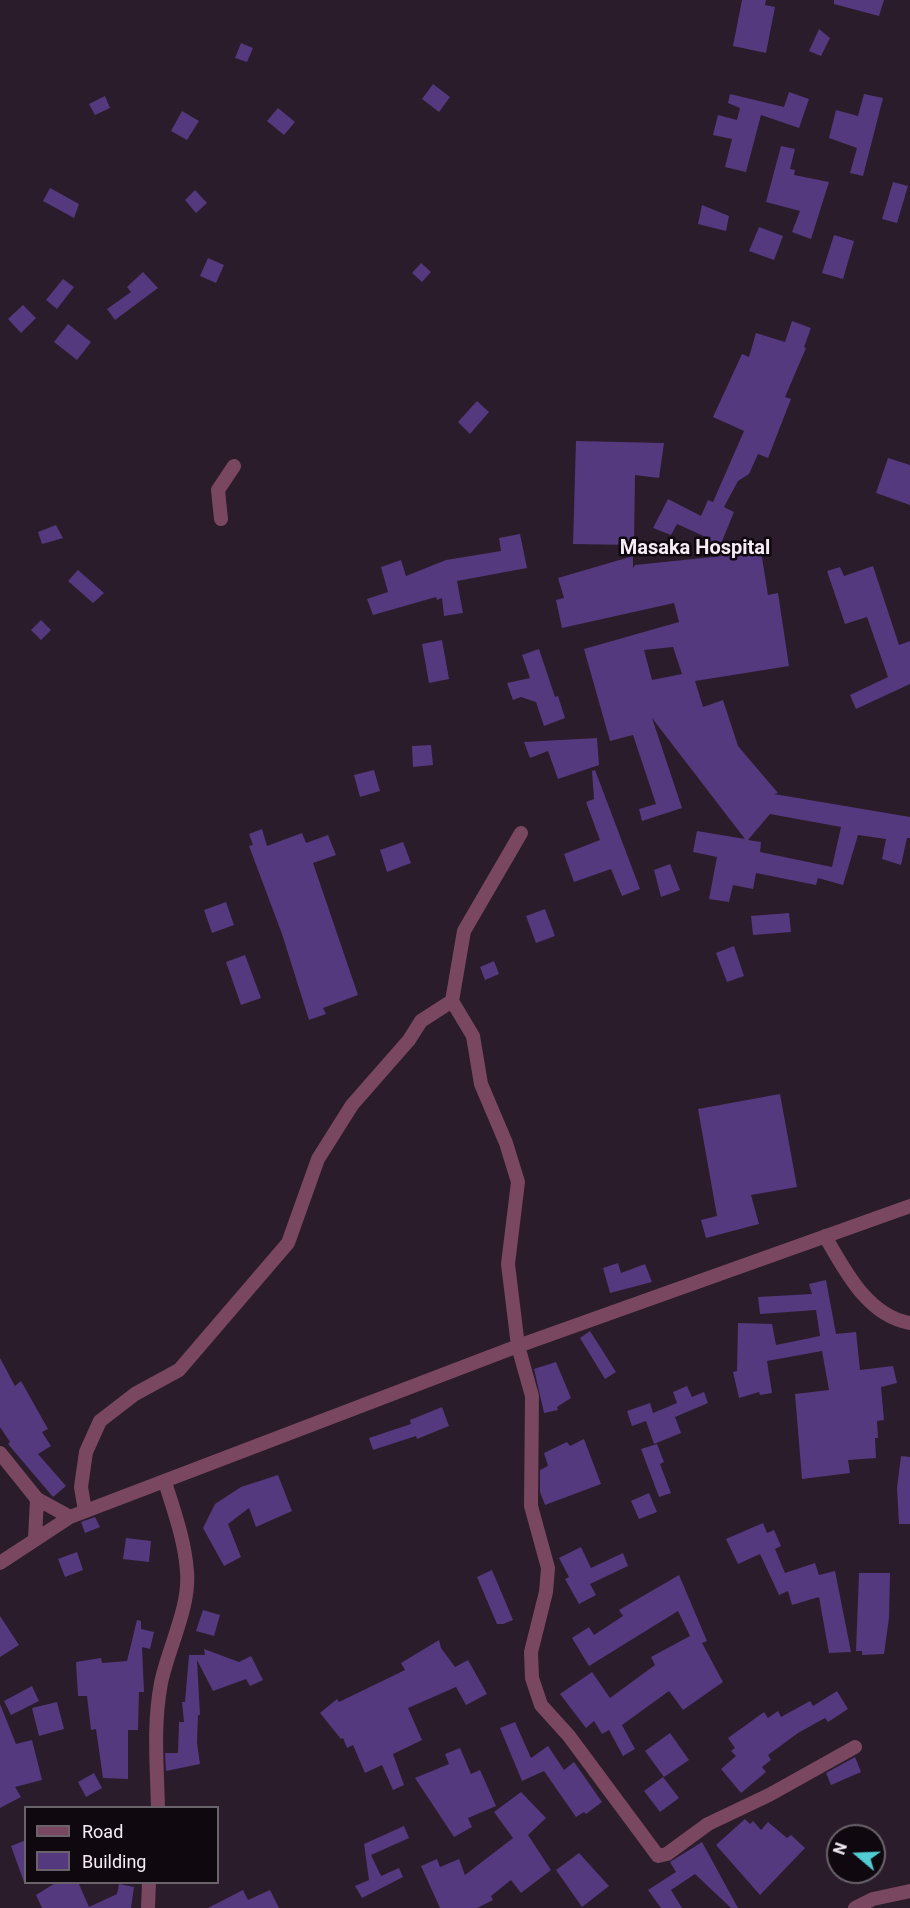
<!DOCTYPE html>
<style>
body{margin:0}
#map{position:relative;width:910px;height:1908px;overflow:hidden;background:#2a1c2a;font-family:Roboto,sans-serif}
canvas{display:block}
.legend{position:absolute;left:24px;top:1806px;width:195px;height:78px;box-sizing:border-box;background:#0f080f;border:2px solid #6b636b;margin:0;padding:8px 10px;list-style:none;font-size:18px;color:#f6ecf6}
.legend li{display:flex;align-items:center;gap:12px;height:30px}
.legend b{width:30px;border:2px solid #6b636b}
.north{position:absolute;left:826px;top:1824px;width:60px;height:60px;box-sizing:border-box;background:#0f080f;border:2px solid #6b636b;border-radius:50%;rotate:289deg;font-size:16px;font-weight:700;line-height:24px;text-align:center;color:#f6ecf6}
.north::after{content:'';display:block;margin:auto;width:21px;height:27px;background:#51ccd3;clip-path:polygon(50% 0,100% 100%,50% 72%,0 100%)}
</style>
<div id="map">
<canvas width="910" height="1908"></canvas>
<ul class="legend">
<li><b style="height:8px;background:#7a4760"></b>Road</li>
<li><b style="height:16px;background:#54397e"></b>Building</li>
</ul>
<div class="north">N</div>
</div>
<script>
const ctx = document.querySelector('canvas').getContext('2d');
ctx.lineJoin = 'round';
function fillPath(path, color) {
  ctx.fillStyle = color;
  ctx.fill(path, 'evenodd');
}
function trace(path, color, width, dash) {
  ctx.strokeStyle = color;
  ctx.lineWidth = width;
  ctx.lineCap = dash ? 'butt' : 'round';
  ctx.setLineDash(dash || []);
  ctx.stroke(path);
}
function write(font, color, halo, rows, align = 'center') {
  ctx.font = font + ' Roboto,sans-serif';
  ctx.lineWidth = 5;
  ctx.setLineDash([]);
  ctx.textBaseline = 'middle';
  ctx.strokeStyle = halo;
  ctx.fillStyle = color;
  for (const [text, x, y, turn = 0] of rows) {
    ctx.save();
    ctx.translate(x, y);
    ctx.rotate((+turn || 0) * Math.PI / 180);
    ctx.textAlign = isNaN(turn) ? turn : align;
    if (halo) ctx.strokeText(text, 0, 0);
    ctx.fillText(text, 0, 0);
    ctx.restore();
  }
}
const building = new Path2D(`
 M742 0H766L765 5 775 7 766 53 733 46Z
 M834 0H884L879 16 834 4Z
 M819 29 830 38 821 56 809 51Z
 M241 43 253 48 247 62 235 58Z
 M433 84 450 97 439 112 422 99Z
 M789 92 809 99 799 128 761 115 746 172 725 167 732 139 713 135 718 115 737 120 740 108 728 103 730 94 784 107Z
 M864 94 883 98 863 176 850 173 857 148 829 138 836 110 858 116Z
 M105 96 110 108 95 115 89 104Z
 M278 108 295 122 284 135 267 121Z
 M182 111 199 121 187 140 171 131Z
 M781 146 795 149 790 169 795 170 794 175 829 182 811 239 792 232 800 211 766 202Z
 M893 182 908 186 897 223 882 219Z
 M50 188 79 204 74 218 43 201Z
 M195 190 207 203 196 213 185 200Z
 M702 205 729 216 726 231 698 224Z
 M759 227 783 236 774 260 749 251Z
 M834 235 854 241 843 279 822 273Z
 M208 258 224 265 216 283 200 276Z
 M421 263 431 272 422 282 412 273Z
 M143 272 158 288 115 320 107 309 131 292 127 287Z
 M63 279 74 287 57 309 46 300Z
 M23 305 36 318 21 333 8 319Z
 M792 321 811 328 804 347 806 348 785 397 791 399 768 458 758 454 749 474 738 481 724 507 734 512 718 551 760 545 768 595 778 593 789 666 695 681 703 707 723 700 738 746 778 793 774 794 910 817V838H907L901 865 882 859 886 839 858 835 843 885 818 878 816 885 756 873 753 889 733 885 729 902 709 899 717 857 693 852 697 831 745 839 652 718 682 808 642 821 639 809 656 804 633 735 610 741 584 649 679 622 674 603 562 628 556 600 564 598 558 578 633 556V568L635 565 722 556 704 548 708 538 677 524 671 535 653 528 668 499 701 516 708 500 713 502 744 431 713 417 742 354 749 357 756 333 785 342ZM673 647 682 674 652 680 644 650ZM770 814 841 827 832 867 760 852 761 842 748 840Z
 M68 324 91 342 77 360 54 342Z
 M477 401 489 412 470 434 458 422Z
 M576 441 664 443 659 478 635 475 634 545 573 544Z
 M888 458 910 465V505L876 493Z
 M56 525 63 538 42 544 38 532Z
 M520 534 527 568 457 581 463 613 444 616 442 598 437 600 436 597 373 615 367 599 388 592 381 567 401 560 406 576 446 560 501 551 499 538Z
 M873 566 899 645 910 641V684L856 709 850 695 888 677 867 617 845 624 827 571 840 567 844 576Z
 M78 570 104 593 93 603 68 581Z
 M41 620 51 630 41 640 31 630Z
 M442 640 449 679 429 683 422 644Z
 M539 649 555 697 558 696 565 718 544 726 536 702 521 697 513 700 507 683 530 678 522 655Z
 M597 738 599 765 558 779 548 751 530 758 524 742Z
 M431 745 433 765 413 767 412 746Z
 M374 770 380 791 360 797 354 775Z
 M595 770 640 889 622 896 611 869 574 882 564 854 600 840 586 802 594 799 592 771Z
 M262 829 267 846 302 833 306 843 328 835 336 855 313 863 358 995 323 1008 326 1014 309 1020 282 934 249 846 253 845 249 834Z
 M403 842 411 863 387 872 380 850Z
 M670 864 680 890 661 897 654 870Z
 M226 902 234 925 212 933 204 910Z
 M545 909 555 936 536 943 526 916Z
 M789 913 791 932 753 935 751 916Z
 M734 946 744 976 727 982 716 953Z
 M245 955 261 998 241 1005 226 962Z
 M494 961 499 974 485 980 480 967Z
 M780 1094 797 1187 751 1195 759 1224 706 1238 701 1220 717 1216 698 1109Z
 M618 1263 621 1273 645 1264 652 1282 610 1293 603 1268Z
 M826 1280 836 1334 856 1332 860 1370 893 1366 897 1383 881 1387 884 1420 877 1421 878 1438H875L876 1458 848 1460 850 1473 802 1479 795 1394 829 1390 822 1351 767 1361 772 1393 760 1395 759 1392 739 1398 733 1372 737 1371 738 1323 772 1324 776 1345 820 1336 816 1310 760 1314 758 1297 812 1294 809 1284Z
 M590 1331 616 1372 605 1379 580 1338Z
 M0 1358 15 1386 21 1381 48 1429 42 1432 51 1446 38 1454 66 1486 53 1497 8 1444 10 1442 0 1427Z
 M556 1362 571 1398 557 1407 558 1410 544 1413 534 1369Z
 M687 1386 692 1397 704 1392 708 1403 675 1417 681 1433 654 1444 646 1421 632 1426 627 1411 650 1403 653 1413 677 1403 673 1392Z
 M442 1407 449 1426 417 1439 416 1436 373 1450 369 1438 411 1424 410 1420Z
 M584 1439 601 1484 545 1505 540 1492V1470L548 1466 544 1453 567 1442 570 1446Z
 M657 1444 664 1462 660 1464 671 1493 659 1497 641 1449Z
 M901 1456 910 1457V1524H899L897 1488Z
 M278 1475 292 1511 256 1527 249 1508 228 1524 241 1557 224 1566 203 1528 215 1504 241 1487Z
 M649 1493 657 1512 639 1519 631 1501Z
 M95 1517 100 1527 85 1533 81 1522Z
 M763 1523 767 1533 774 1530 781 1546 775 1549 785 1573 815 1563 819 1575 835 1571 851 1652 829 1653 819 1597 792 1605 788 1591 779 1595 760 1554 738 1564 726 1539Z
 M126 1538 151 1541 149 1562 123 1559Z
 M581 1547 591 1568 623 1553 628 1566 590 1584 596 1595 579 1604 565 1579 569 1577 559 1558Z
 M77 1552 83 1570 65 1577 58 1559Z
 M492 1570 513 1620 503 1624H497L477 1577Z
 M859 1573H890L889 1618 884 1654 862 1655V1651H856Z
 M679 1575 707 1641 702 1643 723 1682 683 1710 669 1691 622 1725 635 1749 623 1756 609 1730 602 1734 594 1721 586 1728 560 1694 592 1672 610 1698 655 1665 651 1657 690 1636 678 1611 589 1666 572 1638 589 1627 594 1635 623 1616 619 1610Z
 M203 1610 220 1615 214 1636 196 1631Z
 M0 1616 19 1645 0 1657Z
 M137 1620 141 1621V1629L154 1632 150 1649 142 1647 144 1692H139L138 1730H128V1779L103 1778 96 1729 91 1730 87 1696H78L76 1662 101 1658 102 1663 127 1661Z
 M439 1640 441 1648 455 1667 468 1660 487 1694 466 1705 456 1687 408 1708 422 1740 393 1754 404 1785 393 1790 382 1765 365 1773 353 1745 347 1748 343 1738 341 1739 320 1713 337 1699 339 1702 405 1670 401 1663Z
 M204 1649 239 1662 251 1656 263 1680 250 1686 246 1679 213 1691 197 1660 200 1715H198L197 1743 200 1764 166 1771 165 1753H178L179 1722H184L182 1702H185L189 1655H205Z
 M32 1686 39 1701 11 1715 4 1701Z
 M837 1691 848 1709 828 1722 825 1718 798 1733 768 1755 771 1760 762 1767 766 1772 741 1793 721 1769 736 1756 731 1751 735 1748 728 1738 764 1712 768 1718 778 1711 781 1717 810 1701 813 1706Z
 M57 1702 64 1729 39 1736 32 1708Z
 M0 1704 16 1744 32 1740 42 1780 15 1787 21 1797 0 1808Z
 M515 1722 531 1758 548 1746 564 1770 574 1762 602 1802 586 1814 584 1812 576 1817 544 1771 522 1781 500 1728Z
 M670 1733 689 1760 664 1777 645 1751Z
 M460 1748 471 1774 480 1770 496 1806 468 1818 472 1827 454 1837 415 1778 449 1764 445 1754Z
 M855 1757 861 1772 831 1785 826 1773Z
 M94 1773 102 1788 86 1797 78 1782Z
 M663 1777 679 1798 660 1812 644 1791Z
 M521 1792 546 1818 528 1835 551 1870 521 1893 511 1880 491 1896 493 1900 477 1908H440L421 1866 437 1859 440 1867 459 1859 465 1875 513 1838 494 1812Z
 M745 1819 750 1824 753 1821 761 1830 768 1822 787 1838 791 1835 805 1848 760 1895 716 1845Z
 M404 1826 409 1838 371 1855 381 1876 399 1868 403 1877 362 1898 355 1886 369 1880 364 1844Z
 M26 1840V1882H24L11 1846Z
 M702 1842 738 1908H731L695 1874 671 1890 682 1908H661L648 1890 676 1872 670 1862Z
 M579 1853 609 1886 582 1907 556 1870Z
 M57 1882H78L89 1907 117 1894 119 1884 134 1887 131 1908H42L36 1895Z
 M243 1890 248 1900 270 1890 279 1908H208Z`);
const minor = new Path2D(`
 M221 519 218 490 234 466
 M452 1001 473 1036 481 1084 506 1143 518 1182 508 1264 518 1346 532 1396 531 1506 548 1568 546 1592 531 1652 532 1678 541 1705 569 1736 658 1856 667 1854 708 1824 769 1795 855 1747
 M825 1236C845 1271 868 1316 910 1323
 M0 1453 37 1499 70 1517
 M85 1511 81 1487 86 1452 100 1421 135 1394 179 1370 288 1243 318 1159 352 1105 409 1040 421 1021 452 1001 464 931 521 833
 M35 1538 37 1499
 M0 1563 70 1517 518 1346 910 1206
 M158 1808C157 1765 153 1725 161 1683 168 1648 190 1608 187 1572 185 1541 174 1511 165 1482
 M148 1908 149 1882
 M855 1908 873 1899 910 1891`);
const quarterNames = [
 ["Masaka Hospital",695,549]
];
fillPath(building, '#54397e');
trace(minor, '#7a4760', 14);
write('bold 20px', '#f6ecf6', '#0f080f', quarterNames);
</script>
